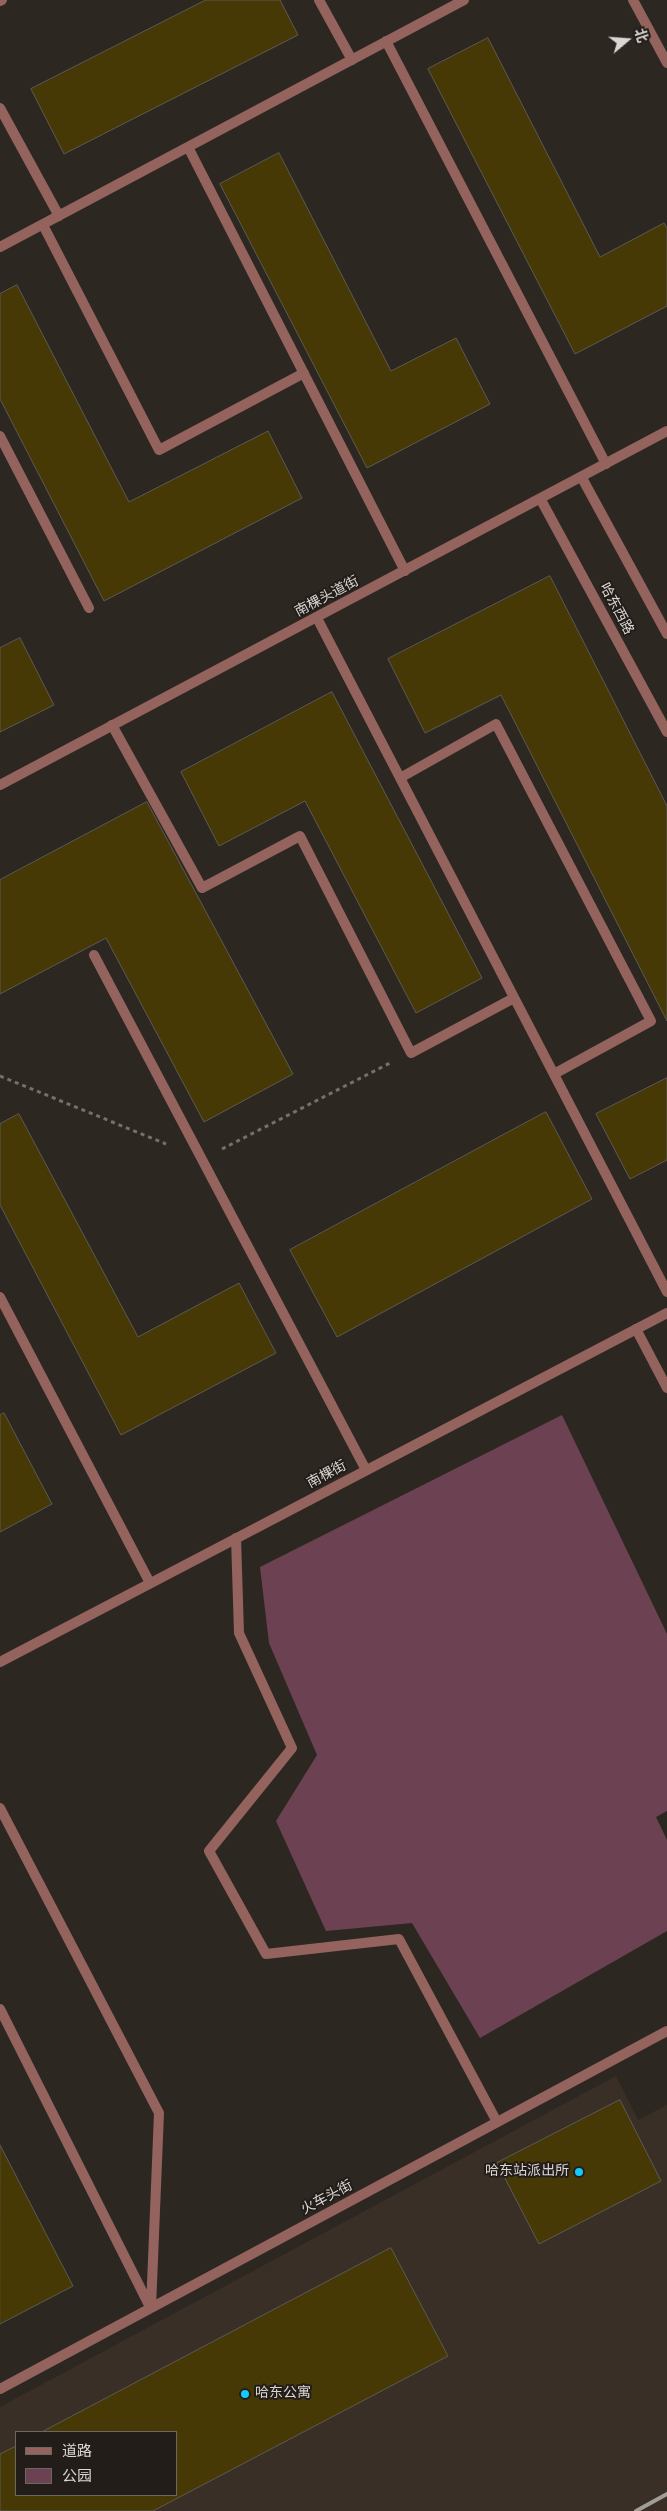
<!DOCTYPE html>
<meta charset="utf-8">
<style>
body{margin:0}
#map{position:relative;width:667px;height:2511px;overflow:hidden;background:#2d2722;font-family:"Titillium Web","Noto Sans SC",sans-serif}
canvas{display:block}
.legend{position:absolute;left:15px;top:2431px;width:162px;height:65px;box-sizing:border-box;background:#231d19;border:1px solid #6c6763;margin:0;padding:6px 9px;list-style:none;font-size:15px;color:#dad6d3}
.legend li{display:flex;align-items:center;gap:10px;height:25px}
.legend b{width:25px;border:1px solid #6c6763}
.north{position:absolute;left:602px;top:15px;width:50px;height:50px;-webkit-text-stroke:4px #231d19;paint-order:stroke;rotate:72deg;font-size:14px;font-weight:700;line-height:20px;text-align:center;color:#dad6d3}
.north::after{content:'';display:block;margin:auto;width:18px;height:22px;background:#dad6d3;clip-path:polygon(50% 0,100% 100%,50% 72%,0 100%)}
</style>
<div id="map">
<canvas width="667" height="2511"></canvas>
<ul class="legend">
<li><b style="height:6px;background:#94635d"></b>道路</li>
<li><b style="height:14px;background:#6c4253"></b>公园</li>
</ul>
<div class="north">北</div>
</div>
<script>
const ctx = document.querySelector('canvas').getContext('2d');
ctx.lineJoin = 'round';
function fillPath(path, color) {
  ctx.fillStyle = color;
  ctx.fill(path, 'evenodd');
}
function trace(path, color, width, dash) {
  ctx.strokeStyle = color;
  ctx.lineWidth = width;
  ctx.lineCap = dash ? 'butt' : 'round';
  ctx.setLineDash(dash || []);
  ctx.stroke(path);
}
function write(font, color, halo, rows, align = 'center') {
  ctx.font = font + ' "Titillium Web","Noto Sans SC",sans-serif';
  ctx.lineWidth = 4;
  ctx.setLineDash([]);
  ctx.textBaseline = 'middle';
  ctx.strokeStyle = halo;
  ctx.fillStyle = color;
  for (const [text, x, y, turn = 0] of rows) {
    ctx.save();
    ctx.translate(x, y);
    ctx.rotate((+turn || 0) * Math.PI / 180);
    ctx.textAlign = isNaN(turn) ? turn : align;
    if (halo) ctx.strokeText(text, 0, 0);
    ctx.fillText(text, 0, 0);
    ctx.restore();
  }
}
const built = new Path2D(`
 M616 2076 638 2120 667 2105V2511H0V2407ZM16 2432H176V2495H16Z`);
const green = new Path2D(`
 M562 1415 667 1634V1811L656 1817 667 1840V1931L480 2038 412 1923 326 1931 276 1821 317 1755 269 1643 260 1567Z`);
const building = new Path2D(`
 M206 0H280L298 35 64 154 31 89Z
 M488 38 600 257 664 223 667 228V306L575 354 428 69Z
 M279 153 391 371 456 338 490 404 367 468 220 184Z
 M17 285 129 502 268 431 302 498 104 601 0 399V294Z
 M550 576 667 806V1021L501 695 425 733 388 659Z
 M20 638 54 705 0 732V648Z
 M332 692 482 978 416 1013 305 801 219 846 181 772Z
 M147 802 293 1074 204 1122 106 938 0 994V880Z
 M667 1078V1160L630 1179 596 1114Z
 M546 1112 592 1199 337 1337 290 1250Z
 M19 1114 138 1337 239 1283 276 1353 121 1435 0 1205V1124Z
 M4 1413 52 1504 0 1532V1415Z
 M620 2100 661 2181 539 2244 497 2163Z
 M0 2145 73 2286 0 2324Z
 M391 2248 448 2356 153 2511H0V2454L16 2446V2495H176V2432H42Z`);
const path = new Path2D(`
 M0 1076 166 1144
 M222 1149 390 1063`);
const service = new Path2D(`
 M319 0 352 60
 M386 41 606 464
 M0 108 59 216
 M188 147 405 571
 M43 225 159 450 304 373
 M0 247 464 0
 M0 436 89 608
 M317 618 667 1292
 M112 725 202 888 300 836 411 1053 514 998
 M400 778 496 724 651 1021 554 1074
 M94 955 366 1470
 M0 1297 150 1583
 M236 1538 239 1633 292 1748 209 1851 266 1954 399 1939 497 2122`);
const minor = new Path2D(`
 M633 0 667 63
 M0 1 2 0
 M582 478 667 634
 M541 500 667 732
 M0 785 667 431
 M636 1329 667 1388
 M0 1808 159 2113 151 2308
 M0 2009 150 2307
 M0 2389 667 2031`);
const tertiary = new Path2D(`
 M0 1662 667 1313`);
const rail = new Path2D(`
 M636 2511 667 2494`);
const markers = [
 [579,2172,5,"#13cafb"],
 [245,2394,5,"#13cafb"]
];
const streetNames = [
 ["南棵头道街",327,597,-28],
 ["哈东西路",616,609,62],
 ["南棵街",327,1475,-28],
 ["火车头街",327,2198,-28]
];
const poiNames = [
 ["哈东站派出所",569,2172],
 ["哈东公寓",255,2394,"left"]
];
fillPath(built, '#3a2f26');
fillPath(green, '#6c4253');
fillPath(building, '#473905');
trace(building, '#5c5a53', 1);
trace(path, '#76706c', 3, [4, 4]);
trace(service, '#94635d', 10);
trace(minor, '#94635d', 10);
trace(tertiary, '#94635d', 10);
trace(rail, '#a09c98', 4);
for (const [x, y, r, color] of markers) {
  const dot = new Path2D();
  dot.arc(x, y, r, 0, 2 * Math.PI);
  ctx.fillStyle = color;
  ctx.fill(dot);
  trace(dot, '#231d19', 2);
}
write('14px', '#dad6d3', '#231d19', streetNames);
write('14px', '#dad6d3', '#231d19', poiNames, 'right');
</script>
